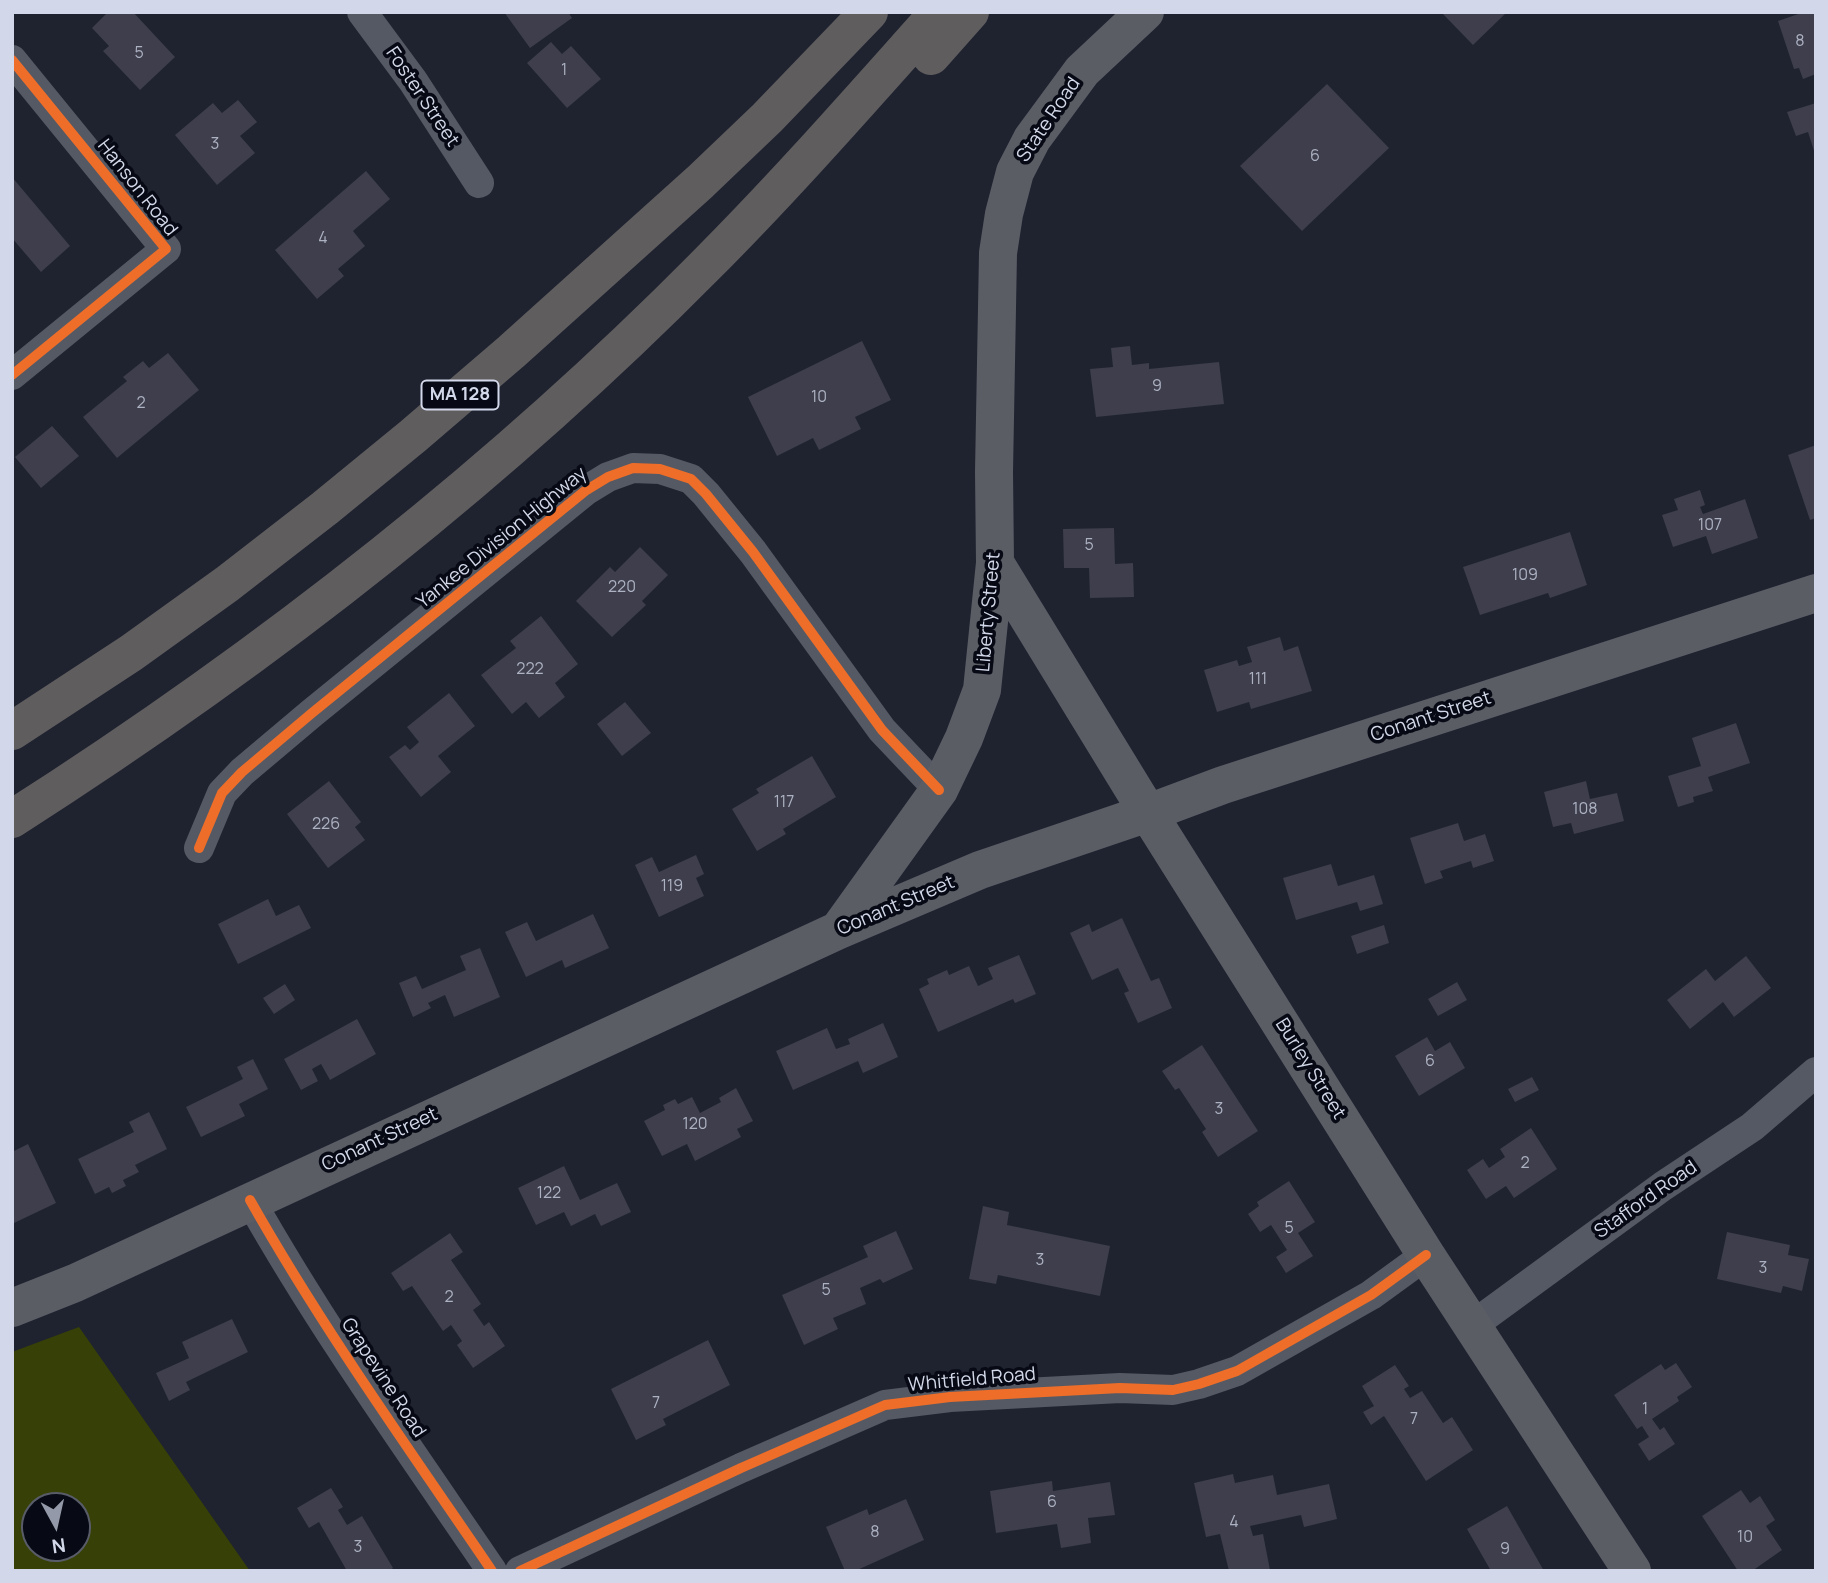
<!DOCTYPE html>
<style>
body{margin:0}
#map{position:relative;width:1828px;height:1583px;overflow:hidden;background:#1f2330;font-family:Manrope,sans-serif}
canvas{display:block}
.frame{position:absolute;inset:0;border:14px solid #d2d8e9;pointer-events:none}
.north{position:absolute;left:21px;top:1492px;width:70px;height:70px;box-sizing:border-box;background:#070a14;border:2px solid #585c69;border-radius:50%;rotate:172deg;font-size:19px;font-weight:700;line-height:28px;text-align:center;color:#d2d8e9}
.north::after{content:'';display:block;margin:auto;width:24px;height:32px;background:#9399a8;clip-path:polygon(50% 0,100% 100%,50% 72%,0 100%)}
</style>
<div id="map">
<canvas width="1828" height="1583"></canvas>
<div class="frame"></div>
<div class="north">N</div>
</div>
<script>
const ctx = document.querySelector('canvas').getContext('2d');
ctx.lineJoin = 'round';
function fillPath(path, color) {
  ctx.fillStyle = color;
  ctx.fill(path, 'evenodd');
}
function trace(path, color, width, dash) {
  ctx.strokeStyle = color;
  ctx.lineWidth = width;
  ctx.lineCap = dash ? 'butt' : 'round';
  ctx.setLineDash(dash || []);
  ctx.stroke(path);
}
function write(font, color, halo, rows, align = 'center') {
  ctx.font = font + ' Manrope,sans-serif';
  ctx.lineWidth = 7;
  ctx.setLineDash([]);
  ctx.textBaseline = 'middle';
  ctx.strokeStyle = halo;
  ctx.fillStyle = color;
  for (const [text, x, y, turn = 0] of rows) {
    ctx.save();
    ctx.translate(x, y);
    ctx.rotate((+turn || 0) * Math.PI / 180);
    ctx.textAlign = isNaN(turn) ? turn : align;
    if (halo) ctx.strokeText(text, 0, 0);
    ctx.fillText(text, 0, 0);
    ctx.restore();
  }
}
const green = new Path2D(`
 M79 1327 250 1571H12V1352ZM35 1506H77V1548H35Z`);
const building = new Path2D(`
 M108 12H133L175 57 140 90 103 51 109 46 92 28Z
 M504 12H568L572 18 530 48Z
 M1441 12H1507L1473 45Z
 M1804 12H1816V74L1803 79 1799 68 1794 69 1778 21Z
 M551 42 562 54 571 46 601 79 567 108 527 63Z
 M1327 84 1389 148 1302 231 1240 166Z
 M238 100 257 122 240 136 255 153 217 185 175 135 213 103 222 113Z
 M1816 103V154H1815L1808 132 1796 136 1787 112Z
 M366 171 390 199 353 231 365 246 338 269 344 276 317 299 275 250Z
 M12 177 70 246 41 272 12 238Z
 M862 341 891 400 855 417 861 429 819 450 813 438 777 456 748 397Z
 M1130 346 1132 365 1149 363V369L1219 362 1224 404 1096 417 1090 369 1113 367 1111 348Z
 M168 353 199 390 117 458 83 417 127 381 123 377 143 361 149 368Z
 M52 426 79 456 41 488 15 457Z
 M1816 445V518L1810 520 1788 455Z
 M1700 490 1705 505 1700 507 1703 514 1745 499 1758 538 1712 554 1706 536 1673 547 1662 515 1678 510 1674 499Z
 M1114 528 1115 564 1133 563 1134 597 1090 598 1089 568H1064L1063 529Z
 M1570 532 1587 585 1550 598 1548 593 1480 615 1463 567Z
 M640 547 668 575 642 601 646 605 612 637 576 601 610 567 615 572Z
 M541 616 578 664 555 683 565 697 539 718 526 702 512 714 481 675 516 648 510 641Z
 M1280 637 1284 651 1298 646 1312 691 1251 709 1249 702 1217 712 1204 670 1237 660 1239 666 1252 662 1247 647Z
 M449 693 475 726 438 756 451 772 421 797 389 757 405 745 410 750 419 742 407 727Z
 M625 702 651 733 622 756 597 724Z
 M1736 723 1750 763 1708 777 1713 791 1693 797 1694 802 1678 807 1668 776 1701 766 1692 738Z
 M812 756 836 797 783 829 786 834 757 851 732 809 759 793 756 789Z
 M329 781 361 822 355 827 365 840 328 868 287 814Z
 M1586 781 1590 799 1617 793 1624 821 1574 834 1571 823 1553 827 1544 792Z
 M1458 823 1464 841 1485 834 1494 861 1473 868 1471 861 1440 871 1443 878 1425 884 1410 838Z
 M696 855 704 874 696 878 704 896 659 917 635 865 652 857 659 872Z
 M1331 864 1338 886 1374 875 1383 904 1360 911 1357 902 1296 920 1283 878Z
 M268 899 276 916 299 905 311 928 238 964 218 924Z
 M593 914 609 948 565 968 562 960 526 977 505 932 527 922 536 941Z
 M1122 918 1151 981 1159 978 1172 1008 1138 1023 1124 993 1129 991 1118 968 1092 980 1070 933 1089 924 1092 932Z
 M1384 925 1389 943 1357 954 1351 936Z
 M480 948 500 997 454 1017 445 995 428 1003 431 1008 413 1017 399 983 416 976 422 989 466 970 460 956Z
 M1019 955 1036 994 1015 1003 1013 999 938 1032 919 989 929 984 927 979 947 970 949 975 969 966 978 986 993 979 988 968Z
 M1746 956 1771 988 1734 1017 1723 1002 1690 1029 1667 1000 1706 969 1715 981Z
 M1457 982 1467 1000 1438 1016 1428 999Z
 M285 984 295 1000 274 1014 263 998Z
 M357 1019 376 1054 330 1080 321 1064 312 1069 318 1081 301 1090 284 1059Z
 M883 1023 898 1057 863 1073 858 1061 793 1090 776 1051 827 1028 836 1049 850 1044 848 1039Z
 M1427 1037 1435 1051 1450 1042 1465 1068 1419 1096 1395 1056Z
 M1202 1045 1258 1131 1218 1157 1202 1132 1206 1129 1179 1088 1175 1090 1162 1071Z
 M253 1059 268 1089 239 1104 245 1116 201 1137 186 1107 243 1079 237 1067Z
 M1532 1077 1539 1090 1515 1102 1508 1089Z
 M736 1088 753 1121 737 1129 741 1137 695 1161 687 1144 662 1156 644 1121 665 1110 663 1105 675 1099 678 1104 692 1097 700 1113 721 1102 719 1098Z
 M149 1112 167 1149 135 1165 139 1172 123 1180 126 1186 112 1193 109 1187 95 1194 78 1159 134 1132 129 1122Z
 M1531 1128 1557 1169 1514 1198 1506 1186 1486 1199 1467 1170 1483 1159 1489 1168 1505 1157 1500 1149Z
 M28 1144 56 1203 12 1224V1152Z
 M564 1166 580 1200 617 1183 631 1212 601 1226 595 1214 571 1226 564 1212 536 1225 518 1188Z
 M1289 1181 1315 1222 1298 1233 1313 1256 1286 1273 1276 1257 1287 1250 1271 1225 1260 1232 1248 1214 1259 1206 1257 1202Z
 M983 1206 1009 1212 1007 1225 1110 1246 1100 1296 998 1275 996 1284 969 1279Z
 M896 1231 913 1269 883 1283 880 1279 860 1288 866 1304 833 1318 838 1329 804 1345 782 1295 868 1257 863 1246Z
 M1727 1232 1790 1245 1788 1255 1809 1259 1802 1291 1783 1286 1781 1293 1717 1279Z
 M450 1233 463 1252 451 1260 481 1304 473 1310 484 1326 489 1322 505 1346 473 1368 457 1345 462 1341 451 1325 443 1331 412 1286 403 1291 391 1273Z
 M232 1319 248 1352 186 1382 190 1390 169 1401 156 1373 189 1358 182 1342Z
 M708 1340 730 1385 663 1419 666 1425 636 1440 611 1389Z
 M1676 1363 1692 1387 1677 1397 1679 1401 1652 1419 1660 1430 1664 1427 1675 1444 1649 1461 1638 1444 1649 1437 1642 1426 1637 1429 1614 1395 1661 1364 1665 1370Z
 M1395 1365 1409 1386 1404 1389 1410 1398 1422 1391 1443 1423 1452 1417 1473 1450 1426 1481 1384 1416 1371 1425 1363 1412 1374 1406 1362 1386Z
 M1233 1474 1235 1483 1273 1475 1277 1495 1329 1484 1337 1519 1304 1527 1301 1515 1250 1526 1253 1536 1263 1534 1270 1570 1229 1571 1220 1534 1206 1537 1194 1483Z
 M1052 1481 1053 1491 1110 1482 1115 1515 1088 1518 1091 1543 1061 1548 1057 1524 996 1533 990 1491Z
 M331 1488 343 1507 338 1510 347 1525 362 1516 393 1568 389 1571H347L319 1522 309 1528 297 1508Z
 M1741 1490 1750 1503 1760 1496 1775 1520 1766 1526 1782 1550 1752 1571H1738L1702 1516Z
 M906 1499 924 1540 855 1571H845L826 1527 867 1509 869 1515Z
 M1507 1506 1544 1571H1491L1467 1529Z`);
const minor = new Path2D(`
 M362 12 413 81 479 183
 M12 60 166 249 12 375
 M199 848 222 793 242 772 312 713 585 491 608 477 633 468 660 469 691 479 706 494 753 552 882 730 939 790
 M250 1200C323 1329 409 1449 492 1571
 M1473 1325 1663 1186 1752 1127 1816 1072
 M520 1571 741 1468 885 1405 950 1397 1120 1388 1173 1390 1199 1384 1237 1371 1371 1295 1426 1255`);
const secondary = new Path2D(`
 M995 563 1148 813 1426 1255 1632 1571
 M840 928 939 790 964 738 982 690 995 563 994 472 998 253 1004 214 1015 172 1032 139 1082 71 1145 12
 M12 1308 75 1283 839 930 980 870 1148 813 1223 785 1816 593`);
const motorway = new Path2D(`
 M931 56 970 12
 M12 731 131 653 227 584 325 508 413 436 511 352 700 182 767 118 869 12
 M12 819C261 660 496 477 704 267 786 185 862 98 939 12`);
const cycleway = new Path2D(`
 M12 60 166 249 12 375
 M199 848 222 793 242 772 312 713 585 491 608 477 633 468 660 469 691 479 706 494 753 552 882 730 939 790
 M250 1200C323 1329 409 1449 492 1571
 M520 1571 741 1468 885 1405 950 1397 1120 1388 1173 1390 1199 1384 1237 1371 1371 1295 1426 1255`);
const numberNames = [
 ["8",1800,42],
 ["5",139,54],
 ["1",564,71],
 ["3",215,145],
 ["6",1315,157],
 ["4",323,239],
 ["9",1157,387],
 ["10",819,398],
 ["2",141,404],
 ["107",1710,526],
 ["5",1089,546],
 ["109",1525,576],
 ["220",622,588],
 ["222",530,670],
 ["111",1258,680],
 ["117",784,803],
 ["108",1585,810],
 ["226",326,825],
 ["119",672,887],
 ["6",1430,1062],
 ["3",1219,1110],
 ["120",695,1125],
 ["2",1525,1164],
 ["122",549,1194],
 ["5",1289,1229],
 ["3",1040,1261],
 ["3",1763,1269],
 ["5",826,1291],
 ["2",449,1298],
 ["7",656,1404],
 ["1",1645,1410],
 ["7",1414,1420],
 ["6",1052,1503],
 ["4",1234,1523],
 ["8",875,1533],
 ["10",1745,1538],
 ["3",358,1548],
 ["9",1505,1550]
];
const shields = [
 [460,395,77]
];
const shieldNames = [
 ["MA 128",460,395]
];
const streetNames = [
 ["Foster Street",422,97,56],
 ["State Road",1049,120,-56],
 ["Hanson Road",137,188,52],
 ["Yankee Division Highway",502,538,-39],
 ["Liberty Street",989,612,-85],
 ["Conant Street",1431,717,-18],
 ["Conant Street",896,906,-23],
 ["Burley Street",1310,1069,58],
 ["Conant Street",380,1140,-25],
 ["Stafford Road",1646,1200,-35],
 ["Grapevine Road",383,1378,57],
 ["Whitfield Road",972,1380,-5]
];
fillPath(green, '#374006');
fillPath(building, '#3e3e4d');
trace(minor, '#555964', 30);
trace(secondary, '#5b5d65', 38);
trace(motorway, '#605d5f', 38);
trace(cycleway, '#ee6e29', 10);
write('16px', '#adb2c2', null, numberNames);
for (const [x, y, w] of shields) {
  const box = new Path2D();
  box.roundRect(x - w / 2, y - 14.5, w, 29, 5);
  ctx.fillStyle = '#070a14';
  ctx.fill(box);
  trace(box, '#d2d8e9', 2);
}
write('bold 18px', '#d2d8e9', null, shieldNames);
write('19px', '#d2d8e9', '#070a14', streetNames);
</script>
